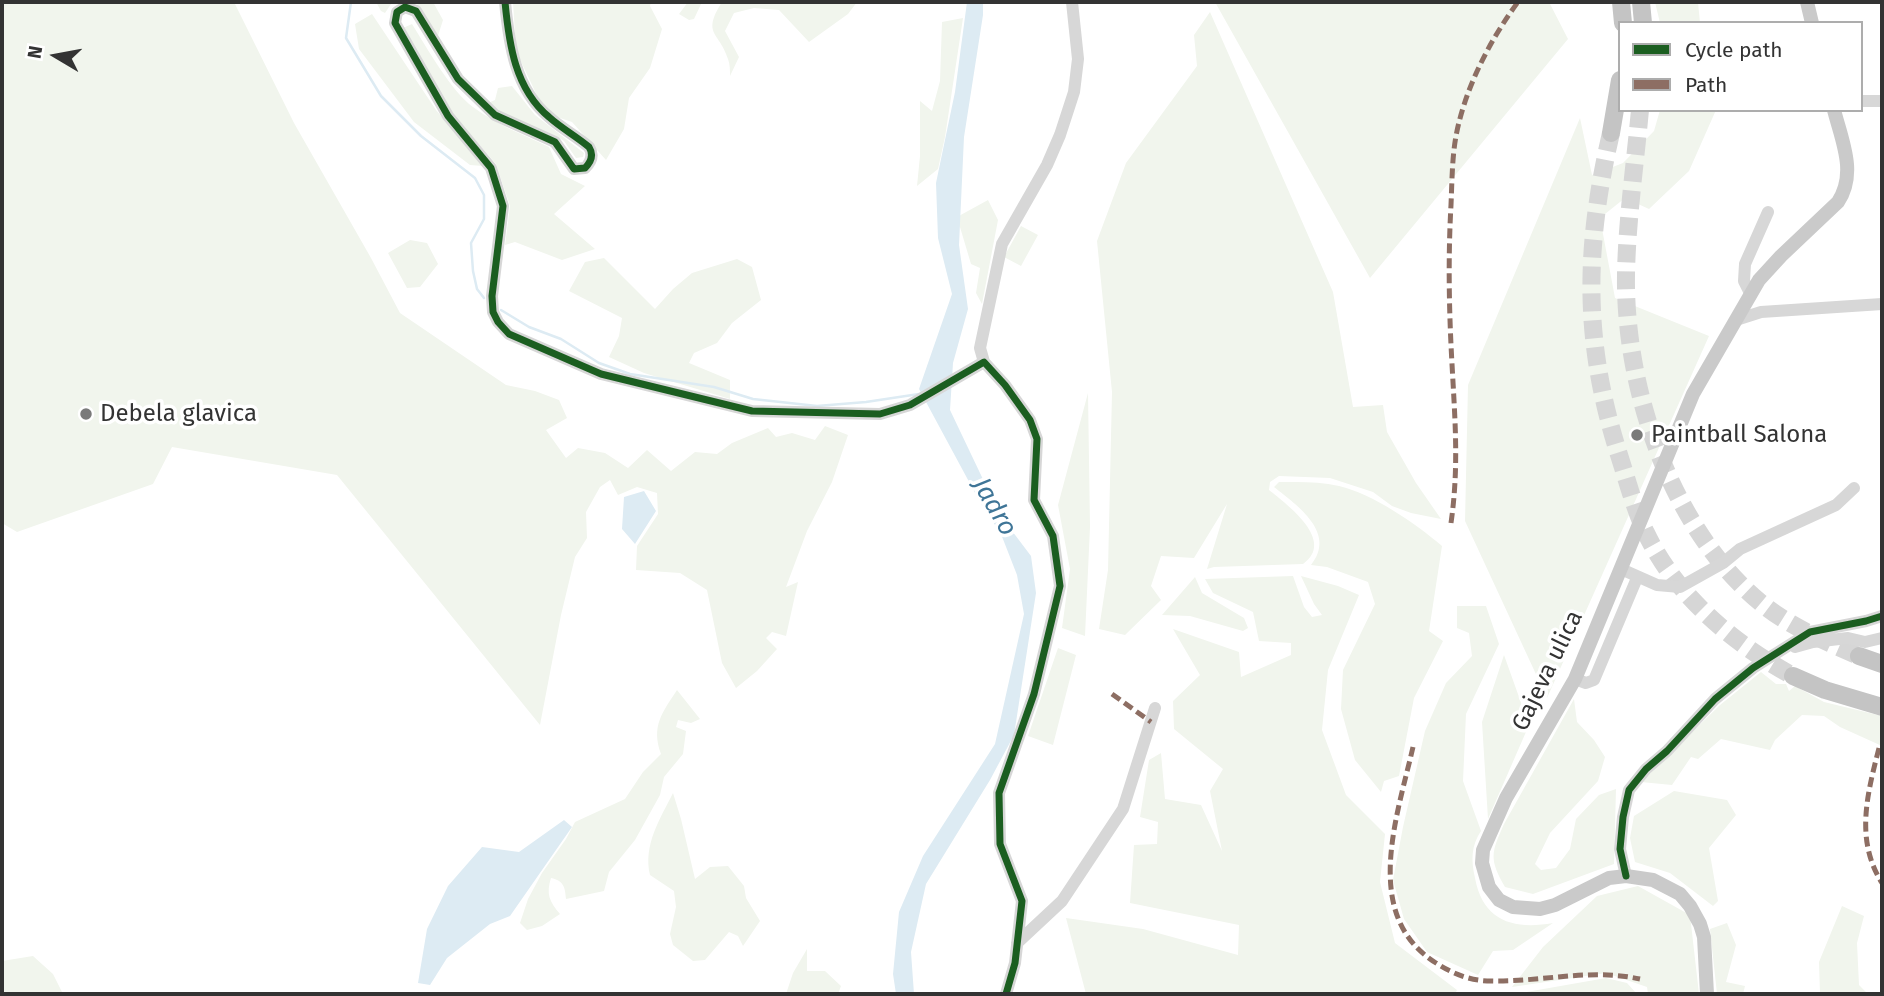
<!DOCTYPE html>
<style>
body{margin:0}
#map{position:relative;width:1884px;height:996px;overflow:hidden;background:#fff;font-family:"Fira Sans",sans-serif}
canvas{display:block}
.frame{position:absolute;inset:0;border:4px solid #333;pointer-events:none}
.legend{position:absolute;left:1618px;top:21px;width:245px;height:91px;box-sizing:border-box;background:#fff;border:2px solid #adadad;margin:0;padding:9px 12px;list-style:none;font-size:21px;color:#333}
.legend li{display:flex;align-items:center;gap:14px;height:35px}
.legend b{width:35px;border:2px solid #adadad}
.north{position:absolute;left:21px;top:21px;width:70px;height:70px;-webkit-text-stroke:5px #fff;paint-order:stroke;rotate:280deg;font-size:19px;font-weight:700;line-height:28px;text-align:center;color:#333}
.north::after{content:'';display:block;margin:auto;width:24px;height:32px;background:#333;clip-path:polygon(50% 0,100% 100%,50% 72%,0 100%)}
</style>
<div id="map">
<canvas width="1884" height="996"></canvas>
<div class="frame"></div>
<ul class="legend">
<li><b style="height:9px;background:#1b5e20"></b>Cycle path</li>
<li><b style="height:9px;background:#8d6e63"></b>Path</li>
</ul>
<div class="north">N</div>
</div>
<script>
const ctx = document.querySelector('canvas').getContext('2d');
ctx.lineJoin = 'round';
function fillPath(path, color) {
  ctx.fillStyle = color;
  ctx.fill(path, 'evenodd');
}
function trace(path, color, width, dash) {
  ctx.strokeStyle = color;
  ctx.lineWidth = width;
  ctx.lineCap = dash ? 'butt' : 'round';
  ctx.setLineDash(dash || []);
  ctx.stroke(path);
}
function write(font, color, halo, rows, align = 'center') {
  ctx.font = font + ' "Fira Sans",sans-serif';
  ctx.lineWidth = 7;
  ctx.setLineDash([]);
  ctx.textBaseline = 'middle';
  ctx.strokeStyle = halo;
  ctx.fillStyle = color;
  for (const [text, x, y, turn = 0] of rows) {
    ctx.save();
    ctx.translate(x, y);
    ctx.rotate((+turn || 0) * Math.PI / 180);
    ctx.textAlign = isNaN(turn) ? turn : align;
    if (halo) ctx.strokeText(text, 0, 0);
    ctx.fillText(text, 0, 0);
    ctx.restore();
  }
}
const green = new Path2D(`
 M2 2H234L294 123 371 258 400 313 506 385 535 391 559 400 567 418 546 430 566 458 578 448 605 453 628 468 647 450 671 471 695 452 717 454 732 443 768 428 776 437 792 433 815 440 825 426 848 435 832 482 807 531 786 587 798 582 786 636 772 632 766 638 777 649 757 671 736 688 722 663 707 590 680 573 636 570 637 546 658 514 657 493 637 487 618 495 610 480 600 487 586 512 587 538 575 557 561 615 540 725 337 475 172 447 153 484 17 532 2 523Z
 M376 2H433L443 20 437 39 423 11 416 3 391 4 385 13 381 11Z
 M513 2H651L650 6 662 29 650 68 629 98 624 129 606 160 572 122 557 117 541 104 516 51Z
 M688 2H702L694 19 689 20 679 14Z
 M722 2H857L848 14 809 42 779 10 754 8 734 13 725 31 739 57 730 76C730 71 730 64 728 59 720 32 701 35 722 2Z
 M1215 2H1549L1568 39 1370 278Z
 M1655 2H1698L1700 23H1660Z
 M1210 12 1333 292 1353 407 1383 405 1387 432 1416 483 1441 519 1411 513 1392 506 1373 492 1330 478 1279 476 1270 482 1269 490C1288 505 1336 541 1303 564L1214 567 1207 569 1227 504 1194 558 1161 556 1151 586 1161 600 1125 635 1099 629 1108 570 1112 392 1097 241 1126 163 1197 66 1194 35Z
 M372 14 436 110 483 166 470 165 414 122 359 49 355 24Z
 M963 18 945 137 938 169 917 186 920 156V101L932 111 940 81 942 22Z
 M412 24C427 48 451 91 473 107 495 124 524 135 549 147L561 174 585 186 554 214 595 249 562 260 515 242 505 245 510 206 496 164 452 113 403 28Z
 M512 86 535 115 584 153 583 157 576 158 564 141 556 136 509 117 488 103 495 100 498 88Z
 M1660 110H1716L1689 171 1649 209 1625 198 1600 218 1615 298 1709 336 1547 698 1465 521 1468 385 1580 118 1592 175 1623 163 1654 131Z
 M988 200 998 220 982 304 976 293 980 268 971 264 957 217Z
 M1021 226 1038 235 1021 266 1004 257Z
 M410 240 427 243 438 264 420 287 407 288 388 253Z
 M604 258 655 309 673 289 692 273 737 259 752 267 761 300 732 323 717 343 694 353 689 363 730 380V399L644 373 609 357 619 336 622 318 569 291 585 262Z
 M1088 393 1090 527 1085 636 1062 628 1070 569 1058 505Z
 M1279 482C1299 482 1319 481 1339 486 1373 494 1415 523 1442 546L1429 631 1443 641 1414 698 1399 776 1384 781 1381 792 1355 760 1341 709 1343 670 1375 604 1368 582 1327 567 1311 565C1337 533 1298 506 1274 487Z
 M1293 576 1304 607 1312 617 1322 615 1314 604 1301 576 1338 586 1359 595 1328 670 1322 730 1346 795 1385 834 1380 882 1395 943 1457 990 1455 994H1086L1066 918 1143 929 1238 955 1239 925 1130 903 1134 845 1157 844 1158 822 1140 817 1149 760 1161 753 1165 799 1201 805 1222 851 1210 791 1223 769 1174 729 1173 701 1200 675 1173 629 1239 652 1241 677 1291 655V643L1259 641 1253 612 1213 593 1205 579Z
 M1195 577 1202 593 1244 618 1248 628 1243 631 1190 616 1162 615Z
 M1457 606H1486L1499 644 1466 714 1463 781 1481 831C1471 846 1471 860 1475 878 1483 921 1513 930 1553 923L1513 950 1493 951 1478 975 1427 952 1404 919 1393 880 1403 827 1425 731 1446 683 1472 656 1469 633 1457 628Z
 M1058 648 1076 655 1053 745 1028 736Z
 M1504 655 1529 725 1488 819 1482 722Z
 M1761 672 1776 684H1786L1789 691 1795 686 1824 702 1882 716V746L1840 727 1824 716 1802 715 1775 740 1770 750 1721 739 1698 759 1691 757 1672 785 1641 782 1720 705Z
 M677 690 700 719 691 723 678 720 676 727 686 731 683 754 664 777 660 795 635 840 609 872 604 891 566 899C565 887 564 881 551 878 546 894 549 901 560 914L542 926 527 930 520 923 528 899 542 873 566 839 575 822 625 799 643 772 661 754C651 726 662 713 677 690Z
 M1574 699 1577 722 1594 740 1605 757 1598 781 1550 833 1535 864 1541 870 1556 868 1570 849 1576 819 1599 795 1616 789 1614 864 1533 894 1505 887C1489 859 1491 853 1504 824Z
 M1674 791 1727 800 1736 815 1709 848 1718 901 1713 906 1670 873 1635 862 1630 838 1634 816Z
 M673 793 681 819 695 879 710 867 728 866 744 886 746 898 760 921 743 946 738 936 729 932 705 960 693 961 673 945 670 934 676 907 674 891 650 875C643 845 660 819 673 793Z
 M1638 886 1690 915 1699 994H1648L1647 987 1606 973 1512 987 1543 947 1597 896Z
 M1842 906 1864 916 1857 943 1859 985 1868 994H1820L1819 962Z
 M1727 923 1736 945 1726 982 1745 986 1743 994H1717L1710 929Z
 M807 949V971H825L841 986 838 994H786L793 973Z
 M33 956 53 974 63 994H2V961Z
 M1606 978 1627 983 1637 994H1515Z`);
const water = new Path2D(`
 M967 2H983V15L964 137 959 245 968 309 953 363 950 410 1000 515 1031 556 1036 593 1014 735 990 780 926 884 911 952 914 994H896L893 974 899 912 923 856 995 744 1024 614 1017 575 1001 534 981 504 919 389 952 294 938 238 936 183 955 92Z
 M644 491 656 511 635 544 622 529 624 497Z
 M564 820 572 827 510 916 490 924 447 958 430 985 418 983 427 929 448 886 482 847 519 852Z`);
const stream = new Path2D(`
 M351 2 346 38 381 96 421 136 475 178 484 195V219L471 243 473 271 477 289 484 298
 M501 310 529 327 561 339 599 363 630 374 714 387 753 399 817 406 866 402 919 394`);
const highwayTunnel = new Path2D(`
 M1640 110C1635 165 1627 220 1626 274 1624 388 1671 529 1761 603 1790 627 1825 641 1859 656
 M1611 133C1584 250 1583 343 1620 458 1628 483 1635 510 1646 533 1676 596 1734 644 1793 676`);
const minor = new Path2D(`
 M505 2C509 44 515 89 549 117 561 128 576 136 589 147 594 155 591 162 585 168L574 169 555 142 495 115 458 79 416 11 405 7 397 12 395 23 448 116 491 168 503 206 492 296 493 312 498 322 509 334 601 374 752 411 880 414 910 405 984 362 1005 385 1030 420 1037 439 1034 500 1053 536 1060 586 1034 694 999 793 1000 844 1022 901 1015 963 1006 994
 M1861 101H1882
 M1751 295 1744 281 1745 264 1768 212
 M1736 320 1761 312 1882 304
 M984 362 980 348 1002 244 1047 165 1060 135 1074 92 1078 59 1072 2
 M1621 569 1657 585 1680 587 1723 563 1740 549 1836 505 1854 488
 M1795 647 1813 642 1848 638 1865 642 1882 638
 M1575 679 1586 683 1594 680 1637 578
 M1626 876 1620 849 1623 817 1629 790 1646 769 1667 751 1715 699 1753 668 1810 632 1866 621 1882 616
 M1017 943 1062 901 1123 809 1155 708`);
const major = new Path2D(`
 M1807 2 1812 23
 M1707 994 1704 937 1700 924 1690 906 1680 894 1653 880 1626 876 1609 878 1555 905 1540 909 1513 907 1499 900 1489 887 1482 863 1483 850 1506 798 1575 679 1693 394 1759 280 1781 256 1838 202C1857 173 1842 141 1834 110`);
const highway = new Path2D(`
 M1621 2 1623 23
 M1641 2 1643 23
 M1611 133 1620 80
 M1859 656 1882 664
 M1793 676 1825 690 1882 707`);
const quiet = new Path2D(`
 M1451 523C1459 467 1455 420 1452 364 1449 311 1448 258 1451 205 1452 182 1452 158 1456 136 1465 88 1490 40 1518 2
 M1112 694 1151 722
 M1413 747C1397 817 1361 916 1436 963 1453 974 1471 981 1491 981 1543 982 1589 968 1640 979
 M1879 748C1867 795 1855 840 1882 883`);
const cycleway = new Path2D(`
 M505 2C509 44 515 89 549 117 561 128 576 136 589 147 594 155 591 162 585 168L574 169 555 142 495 115 458 79 416 11 405 7 397 12 395 23 448 116 491 168 503 206 492 296 493 312 498 322 509 334 601 374 752 411 880 414 910 405 984 362 1005 385 1030 420 1037 439 1034 500 1053 536 1060 586 1034 694 999 793 1000 844 1022 901 1015 963 1006 994
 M1626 876 1620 849 1623 817 1629 790 1646 769 1667 751 1715 699 1753 668 1810 632 1866 621 1882 616`);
const markers = [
 [86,414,7,"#7a7a7a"],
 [1637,435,7,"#7a7a7a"]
];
const poiNames = [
 ["Debela glavica",100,414],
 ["Paintball Salona",1651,435]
];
const streetNames = [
 ["Gajeva ulica",1548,671,-64]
];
const waterNames = [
 ["Jadro",994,507,60]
];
fillPath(green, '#f1f5ed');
fillPath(water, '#ddebf3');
trace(stream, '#ddebf3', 2.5);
trace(highwayTunnel, '#d6d6d6', 18, [18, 9]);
trace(minor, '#d7d7d7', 12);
trace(major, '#cacaca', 14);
trace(highway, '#c4c4c4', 18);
trace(quiet, '#8d6e63', 5, [10, 5]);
trace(cycleway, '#1b5e20', 7);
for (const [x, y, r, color] of markers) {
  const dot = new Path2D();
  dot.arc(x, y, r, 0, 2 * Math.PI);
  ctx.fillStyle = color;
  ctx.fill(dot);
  trace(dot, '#fff', 2.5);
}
write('24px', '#333', '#fff', poiNames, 'left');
write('24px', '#333', '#fff', streetNames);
write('italic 26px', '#3f7597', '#fff', waterNames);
</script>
